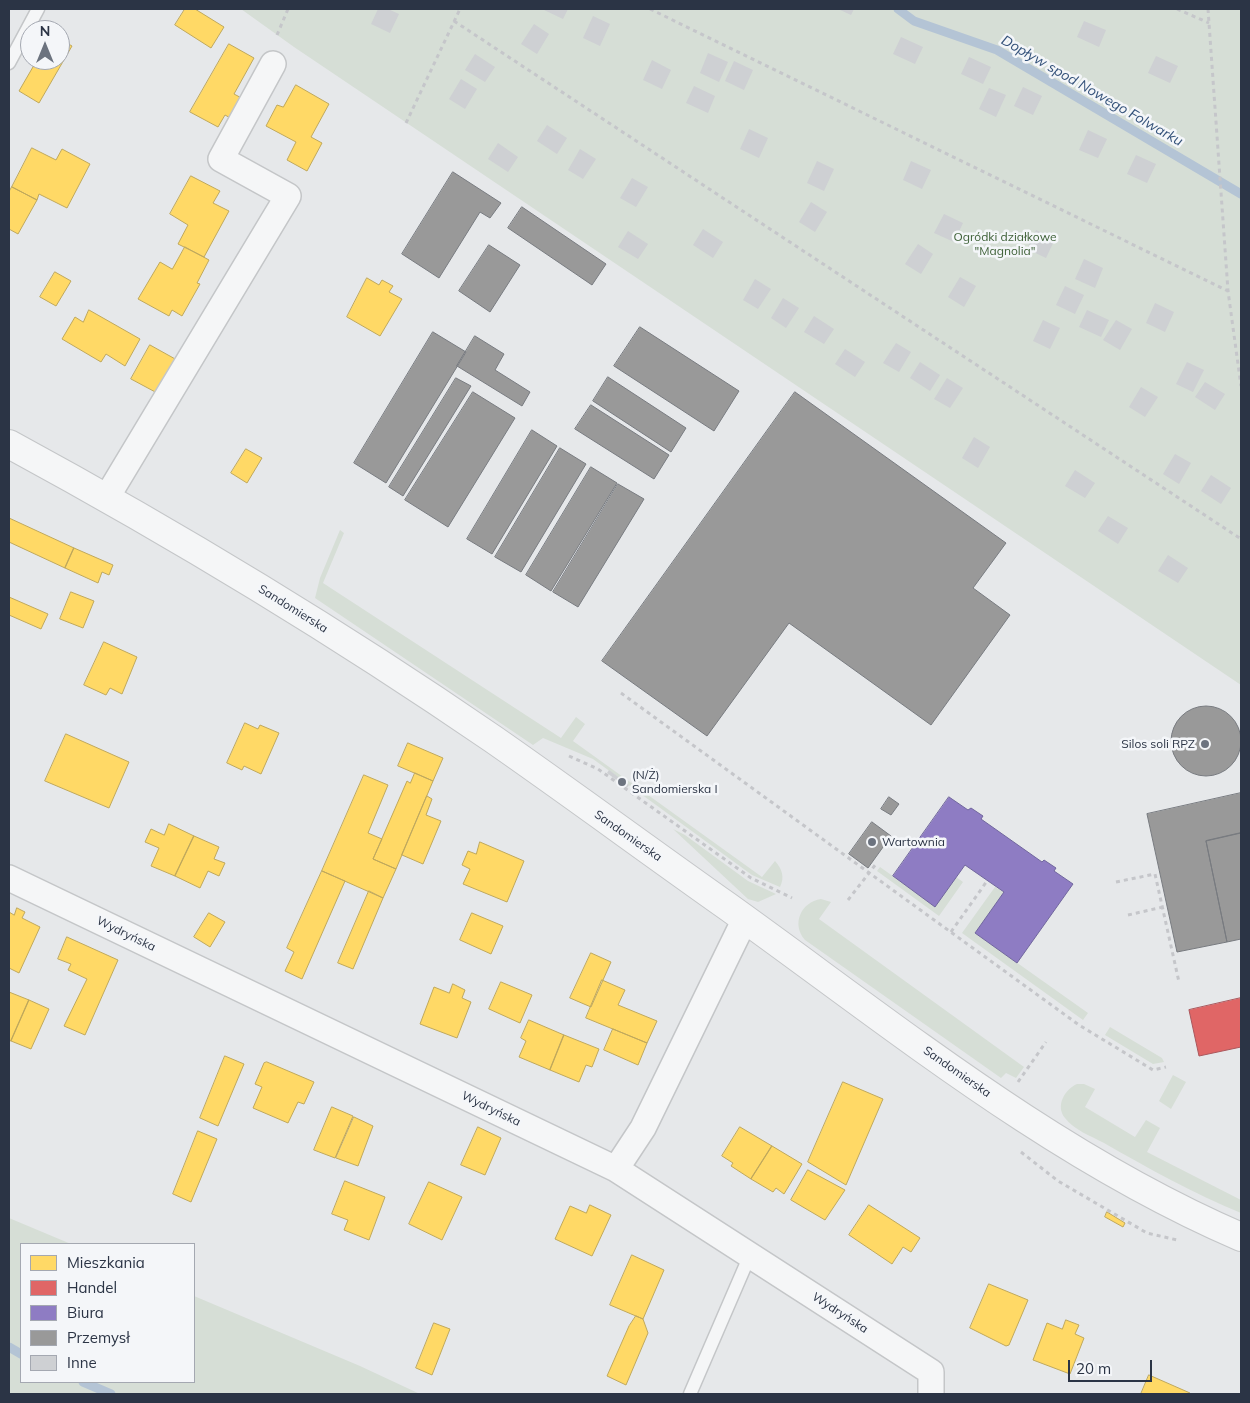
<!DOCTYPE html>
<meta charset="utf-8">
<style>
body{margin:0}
#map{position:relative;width:1250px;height:1403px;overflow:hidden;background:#e6e8ea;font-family:Mulish,sans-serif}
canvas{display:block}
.frame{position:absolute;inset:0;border:10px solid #2b3445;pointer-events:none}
.legend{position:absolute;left:20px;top:1243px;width:175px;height:140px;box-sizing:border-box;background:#f4f6f9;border:1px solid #a4a8b1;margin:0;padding:6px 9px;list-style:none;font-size:15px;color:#2b3445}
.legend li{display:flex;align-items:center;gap:10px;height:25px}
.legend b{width:25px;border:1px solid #a4a8b1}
.north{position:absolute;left:20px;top:20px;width:50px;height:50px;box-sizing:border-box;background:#f4f6f9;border:1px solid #a4a8b1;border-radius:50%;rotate:0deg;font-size:14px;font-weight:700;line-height:20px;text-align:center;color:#2b3445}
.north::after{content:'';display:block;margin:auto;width:18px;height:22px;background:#6c737f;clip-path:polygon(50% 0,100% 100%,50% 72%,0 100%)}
.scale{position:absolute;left:1068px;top:1360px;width:84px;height:22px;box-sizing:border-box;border:2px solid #2b3445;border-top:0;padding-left:6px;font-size:15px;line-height:18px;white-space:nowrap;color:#2b3445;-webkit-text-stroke:4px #f4f6f9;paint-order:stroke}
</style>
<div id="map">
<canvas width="1250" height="1403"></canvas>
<div class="frame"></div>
<ul class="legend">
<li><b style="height:14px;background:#ffd966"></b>Mieszkania</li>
<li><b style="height:14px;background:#e06666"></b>Handel</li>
<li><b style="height:14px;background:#8e7cc3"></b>Biura</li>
<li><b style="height:14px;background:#999"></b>Przemysł</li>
<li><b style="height:14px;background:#ced0d3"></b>Inne</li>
</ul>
<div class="north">N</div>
<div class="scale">20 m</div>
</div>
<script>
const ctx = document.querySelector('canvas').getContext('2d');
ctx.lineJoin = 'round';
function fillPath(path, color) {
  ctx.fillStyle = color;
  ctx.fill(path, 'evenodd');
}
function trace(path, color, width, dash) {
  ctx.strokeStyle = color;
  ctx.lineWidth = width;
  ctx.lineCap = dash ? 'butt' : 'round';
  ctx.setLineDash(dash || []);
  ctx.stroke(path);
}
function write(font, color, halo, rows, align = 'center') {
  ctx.font = font + ' Mulish,sans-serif';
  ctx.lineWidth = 5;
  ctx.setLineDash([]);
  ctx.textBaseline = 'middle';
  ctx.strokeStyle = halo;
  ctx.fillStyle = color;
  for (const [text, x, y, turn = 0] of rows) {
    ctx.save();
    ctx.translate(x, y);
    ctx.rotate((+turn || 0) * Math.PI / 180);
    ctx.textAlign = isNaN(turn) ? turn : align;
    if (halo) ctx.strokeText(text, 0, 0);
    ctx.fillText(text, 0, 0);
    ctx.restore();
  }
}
const green = new Path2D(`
 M241 9H1241V685L294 47Z
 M340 530 344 533 323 583 561 738 576 717 585 724 573 741 762 877 775 861C782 869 785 877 780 887L752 875 593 759 543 738 533 745 315 598 320 578Z
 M673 829 685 835 748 881 776 894 758 902 748 899Z
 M880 867 935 906 956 877 963 882 939 916 877 871Z
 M995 887 1004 892 975 933 1088 1013 1083 1020 962 933Z
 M821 899 831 902 819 919 1024 1067 1016 1078 1006 1073 1001 1078 805 940C791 924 801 902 821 899Z
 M1110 1027 1162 1058 1164 1062 1153 1064 1105 1035Z
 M1173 1075 1186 1082 1171 1109 1159 1101Z
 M1077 1084H1084L1095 1089 1085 1107 1135 1137 1146 1120 1160 1128 1147 1152 1241 1200V1213C1194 1194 1148 1168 1104 1143 1091 1136 1074 1130 1065 1118 1055 1106 1065 1089 1077 1084Z
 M9 1218 71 1244H21V1382H194V1296L360 1366 420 1394H9Z`);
const homes = new Path2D(`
 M185 9H195L224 27 211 48 175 25Z
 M60 39 72 46 39 103 19 91 37 60H60Z
 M229 44 254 58 234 94 249 102 236 121 225 115 218 127 190 112Z
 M296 85 329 104 311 137 322 143 307 171 287 160 296 142 266 126 277 105 283 107Z
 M32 148 56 160 62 149 90 164 67 208 39 194 37 200 12 187Z
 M191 176 220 191 213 203 229 211 204 257 178 244 188 225 170 214Z
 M12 187 37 200 18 234 9 229V192Z
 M185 247 209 260 197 283 200 284 182 316 172 310 169 316 138 299 160 262 172 269Z
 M55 272 71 281 56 306 40 297Z
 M367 278 379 285 382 280 393 286 389 292 402 299 380 336 347 317Z
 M89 310 140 339 125 366 106 354 101 362 62 339 75 317 83 322Z
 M150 345 177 360 159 394 131 379Z
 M246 449 262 458 247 483 231 473Z
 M9 518 74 548 65 568 9 542Z
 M74 548 113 565 109 575 102 572 98 583 65 568Z
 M71 592 94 601 83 628 60 619Z
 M9 597 48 614 41 629 9 615Z
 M104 642 137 657 122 694 110 688 106 695 84 685Z
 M245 723 258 729 260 725 279 733 261 774 244 766 242 770 227 763Z
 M66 734 129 762 109 808 45 781Z
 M408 743 443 758 433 781 398 766Z
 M415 773 433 781 396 869 373 859 407 781 410 783Z
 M364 775 388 785 368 833 382 839 373 859 396 869 383 898 322 871Z
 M427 796 432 799 426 815 441 821 423 864 402 855Z
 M169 824 194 836 175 876 151 866 159 848 145 842 151 829 164 835Z
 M194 836 219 847 214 859 225 863 219 876 208 871 200 888 175 876Z
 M480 842 524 861 507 902 463 884 470 869 462 865 468 851 476 854Z
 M322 871 345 881 302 979 285 971 294 952 287 948Z
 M369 891 383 898 353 969 338 963Z
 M17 908 25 912 22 918 40 927 19 973 9 968V912L14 915Z
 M209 913 225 922 210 947 194 937Z
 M472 913 503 926 491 954 460 940Z
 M67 937 118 960 85 1035 64 1026 87 979 68 970 71 964 58 959Z
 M591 953 611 962 591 1007 570 998Z
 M602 980 625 990 618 1005 657 1021 647 1043 586 1018Z
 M501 982 532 995 520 1023 489 1009Z
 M453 984 465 990 462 998 471 1002 457 1038 420 1024 434 987 449 993Z
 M9 992 29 1000 11 1041 9 1040Z
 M29 1000 49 1009 31 1049 11 1041Z
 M529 1020 564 1035 550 1070 519 1057 526 1041 521 1038Z
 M613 1029 647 1043 638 1065 604 1050Z
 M564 1035 599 1049 592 1067 586 1065 579 1082 550 1070Z
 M225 1056 244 1064 218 1126 200 1118Z
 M267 1062 314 1082 304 1104 298 1102 288 1123 253 1108 262 1087 255 1084 264 1063Z
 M843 1082 883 1099 846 1185 808 1162Z
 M332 1107 353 1116 335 1158 314 1150Z
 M354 1117 373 1126 358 1166 336 1158Z
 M478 1127 501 1138 485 1175 461 1165Z
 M740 1127 772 1146 751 1179 731 1166 733 1163 722 1156Z
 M198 1131 217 1139 191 1202 173 1194Z
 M772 1146 802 1164 784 1194 776 1188 773 1192 751 1179Z
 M808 1170 845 1190 825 1220 791 1200Z
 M345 1181 385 1197 369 1240 344 1230 348 1220 332 1214Z
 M429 1182 462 1197 442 1240 409 1224Z
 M590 1205 611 1215 592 1256 555 1239 570 1206 586 1213Z
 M869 1205 920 1238 911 1252 903 1247 892 1264 849 1235Z
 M1107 1212 1125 1223 1123 1227 1105 1217Z
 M632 1255 664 1270 643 1319 610 1305Z
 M989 1284 1028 1300 1009 1345 1006 1346 970 1328Z
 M636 1316 643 1319 648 1333 626 1385 607 1376 629 1326Z
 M1066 1320 1079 1325 1075 1334 1084 1338 1070 1374 1033 1360 1047 1323 1062 1329Z
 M434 1323 450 1329 432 1375 416 1368Z
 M1149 1375 1190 1393V1394H1141Z`);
const shops = new Path2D(`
 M1241 998V1047L1199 1056 1189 1010Z`);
const offices = new Path2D(`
 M949 797 968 810 971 808 983 816 981 819 1042 862 1044 860 1056 868 1054 871 1073 884 1017 963 975 933 1004 892 965 865 935 907 893 876Z`);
const industry = new Path2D(`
 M453 172 501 203 490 218 480 212 439 278 402 254Z
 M522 207 606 264 592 285 508 228Z
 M489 245 520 265 490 312 459 291Z
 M640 327 739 391 714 431 614 366Z
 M433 332 466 352 386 483 354 463Z
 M475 336 504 354 495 370 530 392 522 406 457 366Z
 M608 377 686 428 671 452 593 401Z
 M456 378 471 386 403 496 389 487Z
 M473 392 515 418 448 527 405 500Z
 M795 392 1006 543 973 588 1010 615 931 725 789 623 707 736 602 661Z
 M591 405 669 455 654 479 575 429Z
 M532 430 557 446 492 554 467 539Z
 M560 448 586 464 521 572 495 557Z
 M591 467 617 483 551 591 526 575Z
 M618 484 644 499 578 607 553 592Z
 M1171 741a35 35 0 1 1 70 0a35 35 0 1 1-70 0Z
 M1241 793V833L1206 841 1227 942 1177 952 1147 814Z
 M889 797 899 804 891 815 881 809Z
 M872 822 891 836 868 868 849 854Z
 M1241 833V939L1227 942 1206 841Z`);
const stream = new Path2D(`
 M898 9 914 21 997 50 1241 194
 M9 1347 21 1354
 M83 1382 111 1394`);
const building = new Path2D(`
 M378 9H388L399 14 390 33 371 24Z
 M542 9H568L563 19Z
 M838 9H854L851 15Z
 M593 16 610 24 600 46 583 38Z
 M1084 21 1106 30 1099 47 1077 37Z
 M534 24 549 34 537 54 521 44Z
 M901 37 923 47 915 64 893 54Z
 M708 53 728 62 719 82 700 73Z
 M475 54 495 67 485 82 465 70Z
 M1156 56 1178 66 1170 83 1148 73Z
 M969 57 991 67 983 84 961 74Z
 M652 60 671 70 662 89 643 80Z
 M734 61 753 70 744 90 725 81Z
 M461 79 477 89 465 109 449 99Z
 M694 86 715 96 708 113 686 103Z
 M1023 87 1042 96 1033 115 1014 106Z
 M989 88 1006 95 996 117 979 109Z
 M547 125 567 138 557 154 537 141Z
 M749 129 768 138 759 158 740 149Z
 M1088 130 1107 139 1098 158 1079 150Z
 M498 143 518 157 508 172 488 159Z
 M580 149 596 159 583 179 568 170Z
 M1136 155 1156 164 1147 183 1127 174Z
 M817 161 834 169 824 191 807 183Z
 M911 161 931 170 922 189 903 180Z
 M632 178 648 187 636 207 620 198Z
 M811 202 827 212 815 232 799 222Z
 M944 214 963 223 954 242 934 233Z
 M703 229 723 242 713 258 693 245Z
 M1036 230 1055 239 1046 258 1027 249Z
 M628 231 648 244 638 259 618 247Z
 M918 244 933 254 921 274 905 264Z
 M1084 259 1103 268 1095 288 1075 279Z
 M960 277 976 286 964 307 948 297Z
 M755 279 771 289 758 309 743 300Z
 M1065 286 1084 295 1075 314 1056 305Z
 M783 298 799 308 786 328 771 318Z
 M1155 303 1174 312 1165 332 1146 323Z
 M1087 310 1109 320 1101 337 1079 327Z
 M814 316 834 329 824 344 804 332Z
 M1043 320 1060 328 1050 349 1033 341Z
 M1116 320 1132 329 1120 350 1103 340Z
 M896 343 911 352 899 372 883 363Z
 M845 349 865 362 855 377 835 364Z
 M920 362 940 375 930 391 910 378Z
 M1187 362 1204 370 1193 392 1176 384Z
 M947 378 963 388 950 408 934 399Z
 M1205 382 1225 394 1215 410 1195 397Z
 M1141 387 1158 397 1145 417 1129 407Z
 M974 437 990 447 978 468 962 458Z
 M1175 454 1191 463 1179 484 1163 474Z
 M1075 470 1095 483 1085 498 1065 486Z
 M1211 475 1231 488 1221 504 1201 491Z
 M1108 516 1128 528 1118 544 1098 531Z
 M1168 555 1188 568 1178 583 1158 571Z
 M609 770 629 785 627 788 607 773Z`);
const path = new Path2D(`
 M650 9 1228 291
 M1177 9 1209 23
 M1208 9 1228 291 1241 386
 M454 21 1241 539
 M277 35 288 9
 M406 123 460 9
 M621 693 1079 1025 1153 1070 1166 1067
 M569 756 598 769 751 878 792 898
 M1116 882 1155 874 1179 982
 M848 900 876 864
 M1128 915 1163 907
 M951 932 987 881
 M1018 1082 1046 1042
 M1021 1152 1058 1181 1147 1233 1177 1240`);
const service = new Path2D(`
 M9 63 38 9
 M690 1394 750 1255`);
const minor = new Path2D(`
 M107 497 288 196 221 159 273 64
 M9 878 616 1169 931 1372V1394
 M616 1169 643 1128 745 919`);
const tertiary = new Path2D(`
 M9 444C175 534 337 632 493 739 572 794 649 851 727 906 893 1025 1053 1156 1241 1237`);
const markers = [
 [1205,744,5,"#6c737f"],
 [622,782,5,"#6c737f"],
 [872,842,5,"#6c737f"]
];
const parkNames = [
 ["Ogródki działkowe",1005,237],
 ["\"Magnolia\"",1005,251]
];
const streetNames = [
 ["Sandomierska",293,609,32],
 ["Sandomierska",628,836,35],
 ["Wydryńska",126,934,26],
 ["Sandomierska",957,1072,35],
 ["Wydryńska",491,1109,26],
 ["Wydryńska",840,1313,33]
];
const poiNames = [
 ["Silos soli RPZ",1195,744,"right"],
 ["(N/Ż)",632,775],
 ["Sandomierska I",632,789],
 ["Wartownia",882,842]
];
const waterNames = [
 ["Dopływ spod Nowego Folwarku",1092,91,30]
];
fillPath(green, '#d6ded6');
fillPath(homes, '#ffd966');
trace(homes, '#bfa85c', 1);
fillPath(shops, '#e06666');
trace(shops, '#aa575c', 1);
fillPath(offices, '#8e7cc3');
trace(offices, '#70669d', 1);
fillPath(industry, '#999');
trace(industry, '#787b80', 1);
trace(stream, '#b4c4d5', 9);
fillPath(building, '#ced0d3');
trace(service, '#c4c6c8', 15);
trace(minor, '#c4c6c8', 28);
trace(tertiary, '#c4c6c8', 30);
trace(path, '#c5c6ca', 3, [4, 4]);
trace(service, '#f5f6f7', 12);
trace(minor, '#f5f6f7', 25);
trace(tertiary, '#f5f6f7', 28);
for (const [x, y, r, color] of markers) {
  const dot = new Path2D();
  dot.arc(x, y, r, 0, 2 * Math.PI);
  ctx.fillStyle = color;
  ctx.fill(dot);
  trace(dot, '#f4f6f9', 2);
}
write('12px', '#3f6138', '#f4f6f9', parkNames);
write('12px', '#2b3445', '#f4f6f9', streetNames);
write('12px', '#2b3445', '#f4f6f9', poiNames, 'left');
write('italic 14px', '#34527a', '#f4f6f9', waterNames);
</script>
